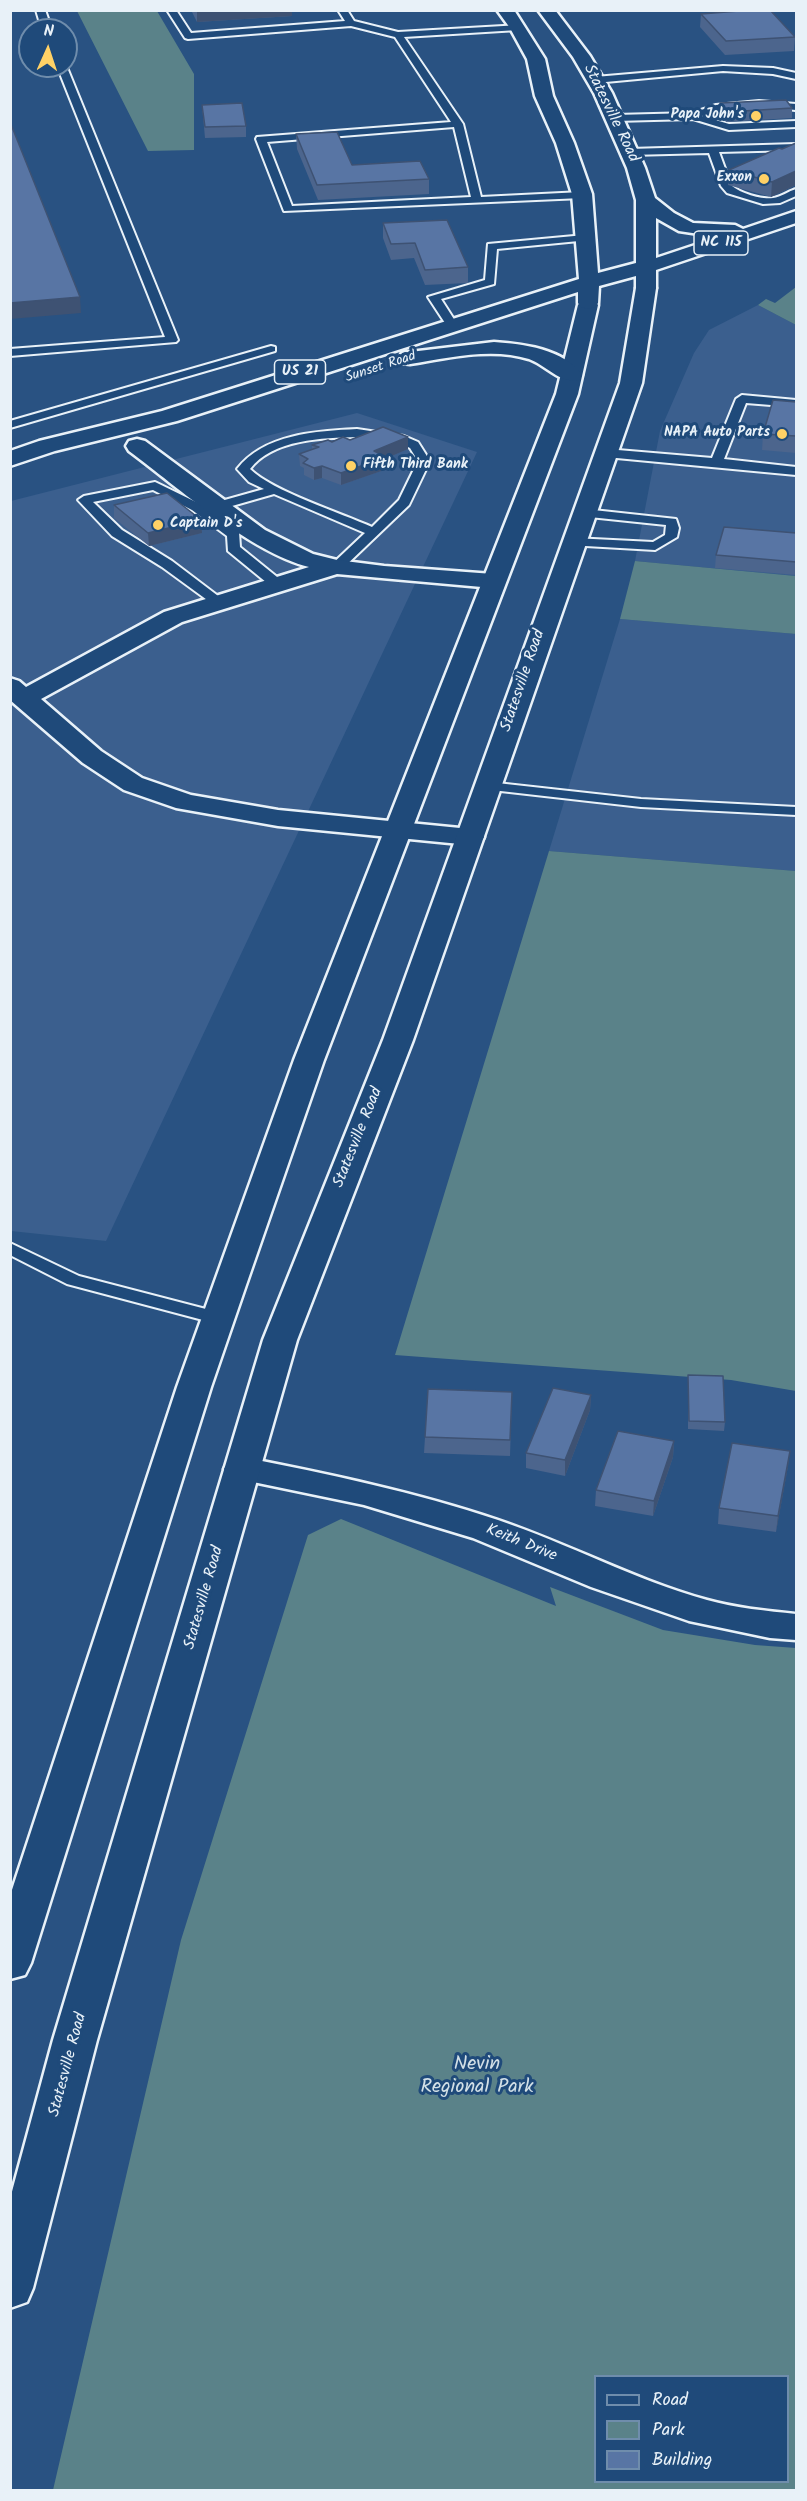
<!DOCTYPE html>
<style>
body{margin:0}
#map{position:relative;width:807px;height:2501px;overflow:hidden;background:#295282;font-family:Kalam,sans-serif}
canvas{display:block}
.frame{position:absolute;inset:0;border:12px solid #e8f1f8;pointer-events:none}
.legend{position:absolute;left:594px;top:2375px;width:195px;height:108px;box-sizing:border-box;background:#1f4a7a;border:2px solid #6f8dac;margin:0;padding:8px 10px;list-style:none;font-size:18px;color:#e8f1f8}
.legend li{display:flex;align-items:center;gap:12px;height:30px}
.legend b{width:30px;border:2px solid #6f8dac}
.north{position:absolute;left:18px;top:18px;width:60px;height:60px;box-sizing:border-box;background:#1f4a7a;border:2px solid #6f8dac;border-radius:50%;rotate:3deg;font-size:16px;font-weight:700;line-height:24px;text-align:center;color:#e8f1f8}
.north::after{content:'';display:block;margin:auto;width:21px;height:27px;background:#ffd166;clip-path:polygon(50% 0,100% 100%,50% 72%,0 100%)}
</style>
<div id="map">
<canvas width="807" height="2501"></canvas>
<div class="frame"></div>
<ul class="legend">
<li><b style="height:8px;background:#1f4a7a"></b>Road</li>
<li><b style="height:16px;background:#5a8289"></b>Park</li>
<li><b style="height:16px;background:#5875a4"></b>Building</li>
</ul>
<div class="north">N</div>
</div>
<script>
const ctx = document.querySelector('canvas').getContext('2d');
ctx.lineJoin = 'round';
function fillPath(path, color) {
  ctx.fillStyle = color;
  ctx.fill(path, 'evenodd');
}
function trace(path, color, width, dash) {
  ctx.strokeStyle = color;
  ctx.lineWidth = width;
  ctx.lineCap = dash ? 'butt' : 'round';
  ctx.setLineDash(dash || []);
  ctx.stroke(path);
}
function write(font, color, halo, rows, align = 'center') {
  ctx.font = font + ' Kalam,sans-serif';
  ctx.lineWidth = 6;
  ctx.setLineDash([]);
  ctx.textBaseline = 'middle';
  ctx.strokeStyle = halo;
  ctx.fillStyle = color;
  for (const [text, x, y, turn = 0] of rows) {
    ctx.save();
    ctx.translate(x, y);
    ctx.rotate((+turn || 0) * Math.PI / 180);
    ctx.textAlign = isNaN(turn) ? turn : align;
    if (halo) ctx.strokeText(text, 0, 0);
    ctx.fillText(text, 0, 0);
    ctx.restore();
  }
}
const built = new Path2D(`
 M758 305 796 325V576L635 561 660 431 694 353 709 330Z
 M357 413 477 452 106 1241 11 1231V501Z
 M620 619 796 634V871L549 851Z`);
const green = new Path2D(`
 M77 11H157L194 74V150L148 151Z
 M796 287V325L758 305 766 299 775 303Z
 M635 561 796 576V634L620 619Z
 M549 851 796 871V1391L731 1380 395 1355Z
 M341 1519 556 1606 550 1587 663 1630 755 1645 796 1648V2490H53L181 1940 308 1535ZM596 2376H788V2482H596Z`);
const service = new Path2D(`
 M36 10H45L52 30H42Z
 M167 10H176L191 33 345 21 338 10H347L354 21 398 32 521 25V29L518 30 404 37 463 124 481 197 582 192 587 195 582 198 284 211 256 139 257 137 451 122 395 37 351 26 188 39 185 38ZM454 127 471 197 292 206 267 142Z
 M66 65 178 340 176 342 10 356V349L165 337 57 66Z
 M723 66 773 68 796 73V79L773 74 723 71 595 83 590 80 595 77Z
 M759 101 796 104V110C766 107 731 103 702 116L729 124 796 121V127L729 130 693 119 615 121 610 118 615 115 692 113 716 105Z
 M796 144V150L719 152 731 185C739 193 762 200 773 198 781 197 789 191 796 189V196L780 203 763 204 727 193 721 186 709 153 630 155 625 152 630 149Z
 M585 235 589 236V240L497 249 494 284 441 299 457 324 455 326H447L428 297 485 280 488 244Z
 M271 346 275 347V351L10 428V421Z
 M742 395 796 400V407L746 403 724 459 796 467V475L606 457 600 453 606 449 712 458 736 399Z
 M357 429 404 436 418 442 430 461 409 505 341 570H331L329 567 365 533 274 494 218 510 212 506 214 503 264 489 249 482 237 469C264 434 316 431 357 429ZM357 437 396 441 410 448 418 461 399 500 372 527C341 513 272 491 250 469 273 439 323 438 357 437Z
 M155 482 200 504 239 532 240 547 282 581 284 584 282 587H272L228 551 227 536 192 510 153 490 93 502 122 530 172 561 226 602 224 605H214L162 567 112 536 78 500 84 496Z
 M584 509 676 519 679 528 677 537 655 550 568 545 567 542 568 539 573 538 653 542 665 535 666 525 580 516 578 513 580 510Z
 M488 782 641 799 796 807V815L641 807 483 789 481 786Z
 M10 1243 79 1276 225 1314 227 1318 225 1322 218 1324 67 1284 10 1255Z`);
const minor = new Path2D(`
 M137 439 145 441 265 530 313 554 337 560 384 566 493 574 502 576 505 581 502 586 493 588 337 574 182 622 41 699 101 751 142 778 191 795 278 810 470 829 480 831 484 837 480 843 470 845 278 826 176 808 124 790 83 763 10 700V678L19 681 26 687 164 612 309 567C250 552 179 488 129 451L126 446 129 441Z
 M242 1457C328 1474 415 1492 498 1520 569 1544 635 1580 707 1600 736 1608 767 1611 796 1614V1640L770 1638 689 1621 591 1587 473 1538 364 1505 229 1477 224 1469 229 1461Z`);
const secondary = new Path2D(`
 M646 282 653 284 656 288 642 383 413 1040 297 1340 97 2040 33 2288 27 2302 10 2308V2199L53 2040 263 1340 383 1040 620 383 636 288 639 284Z
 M588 299 595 301 598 305 578 394 324 1060 246 1285 211 1387 31 1963 25 1975 10 1979V1896L177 1387 294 1060 556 394 578 305 581 301Z`);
const primary = new Path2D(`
 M497 10H514L545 59 553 96 574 143 592 194 598 273 636 263V200L627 168 594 93 573 57 538 10H555L590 56 612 93 645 168 655 198 674 213 693 223 735 225 743 229 796 211V223L656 270V288L653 292H639L636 288V276L599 286 598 303 595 307 588 309 581 307 578 303V292L177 421 55 451 10 466V451L39 441 162 411 579 279 572 194 556 143 535 96 527 59 510 28ZM656 218 679 231 719 237 656 258Z
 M494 342C523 344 564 349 582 375L579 380C560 384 546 365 529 359 492 347 447 358 410 364L402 363 399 358 402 353 410 352Z`);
const wall = new Path2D(`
 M191 10H292V16L197 22Z
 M701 14 795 37 794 51 725 55 700 27Z
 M720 103 792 108V118L726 122 720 114Z
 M202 105 246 126V137L205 138Z
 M296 134 352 165 429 179V194L318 200 297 149Z
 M796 143V185L771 197 728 185 729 170Z
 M383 223 468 267V283L425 285 414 258 391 260 383 238Z
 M796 402V453L762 450 763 434Z
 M408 437V449L387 458V469L341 485 322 478 314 480 304 475V468L300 466 299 454 312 450V445L350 440Z
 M114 505 201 520 202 533 149 546 114 518Z
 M796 533V575L715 568 716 555Z
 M688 1375 725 1422 724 1431 688 1429Z
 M512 1392 510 1456 424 1453 425 1437Z
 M591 1395 590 1410 565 1476 526 1468V1453Z
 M674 1441 673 1457 653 1516 595 1506 596 1490Z
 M790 1451 788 1466 776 1532 718 1524 719 1508Z`);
const shadedWall = new Path2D(`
 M197 10H292V16L197 22Z
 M796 171V185L771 197 772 182Z
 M80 297 81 313 10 319V303Z
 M408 437V449L387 458V469L341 485V473L374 451Z
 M322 466V478L314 480V468Z
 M201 520 202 533 149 546 148 533Z
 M591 1395 590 1410 565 1476V1460Z
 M674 1441 673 1457 653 1516 654 1501Z
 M790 1451 788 1466 776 1532 778 1516Z`);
const building = new Path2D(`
 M752 10H770L795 37 726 41 701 14Z
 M786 100 792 108 727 112 720 103Z
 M242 103 246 126 205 127 202 105Z
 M10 122 80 297 10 303Z
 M337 132 352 165 420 161 429 179 317 185 296 134Z
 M796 143V171L772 182 729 170 779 148 782 149Z
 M447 220 468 267 425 270 415 243 391 244 383 223Z
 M773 400 796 402V436L763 434Z
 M383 427 408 437 374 451 387 457 341 473 322 466 314 468 303 463 308 459 299 454 319 447 312 445 328 440 332 442 343 437 350 440Z
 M167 493 201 520 148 533 114 505Z
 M724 527 796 533V562L716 555Z
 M688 1375 723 1376 725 1422 689 1421Z
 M553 1388 591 1395 565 1460 526 1453Z
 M428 1389 512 1392 510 1440 425 1437Z
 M618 1431 674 1441 654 1501 596 1490Z
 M732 1443 790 1451 778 1516 719 1508Z`);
const markers = [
 [756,116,6,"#ffd166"],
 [764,179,6,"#ffd166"],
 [782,434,6,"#ffd166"],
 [351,466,6,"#ffd166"],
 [158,525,6,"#ffd166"]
];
const farPoinames = [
 ["Papa John's",744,116],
 ["Exxon",752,179],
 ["NAPA Auto Parts",770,434],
 ["Fifth Third Bank",363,466,"left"],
 ["Captain D's",170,525,"left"]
];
const farStreetnames = [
 ["Sunset Road",381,368,-18]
];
const shields = [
 [721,243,54],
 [300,372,51]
];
const shieldNames = [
 ["NC 115",721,243],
 ["US 21",300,372]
];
const streetNames = [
 ["Statesville Road",610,114,64],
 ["Statesville Road",524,681,-71],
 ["Statesville Road",359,1138,-68],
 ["Keith Drive",521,1544,22],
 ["Statesville Road",205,1598,-74],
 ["Statesville Road",69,2065,-75]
];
const nearParknames = [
 ["Nevin",477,2066],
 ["Regional Park",477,2089]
];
fillPath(built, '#3b5f8e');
fillPath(green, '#5a8289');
trace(service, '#e8f1f8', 4);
trace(minor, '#e8f1f8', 5);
trace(secondary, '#e8f1f8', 5);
trace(primary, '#e8f1f8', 5);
fillPath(service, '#1f4a7a');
fillPath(minor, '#1f4a7a');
fillPath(secondary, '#1f4a7a');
fillPath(primary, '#1f4a7a');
fillPath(wall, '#4c658d');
fillPath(shadedWall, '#3e5273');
fillPath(building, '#5875a4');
trace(building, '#3e5273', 1.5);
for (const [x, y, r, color] of markers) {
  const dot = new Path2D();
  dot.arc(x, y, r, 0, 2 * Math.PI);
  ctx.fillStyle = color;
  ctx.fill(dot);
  trace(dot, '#1f4a7a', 2);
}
write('bold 14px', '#e8f1f8', '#1f4a7a', farPoinames, 'right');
write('14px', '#e8f1f8', '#1f4a7a', farStreetnames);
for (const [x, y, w] of shields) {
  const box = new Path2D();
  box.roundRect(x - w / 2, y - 12, w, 24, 4.5);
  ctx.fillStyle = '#1f4a7a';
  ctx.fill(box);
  trace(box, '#e8f1f8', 1.5);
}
write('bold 15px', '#e8f1f8', null, shieldNames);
write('16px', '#e8f1f8', '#1f4a7a', streetNames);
write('20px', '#d3e0e7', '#1f4a7a', nearParknames);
</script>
